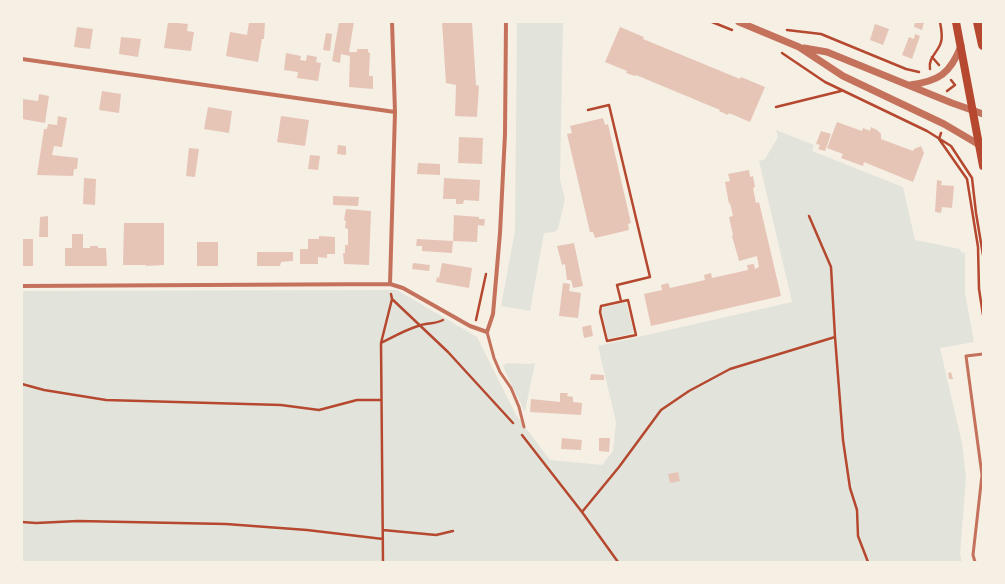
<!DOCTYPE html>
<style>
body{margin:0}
#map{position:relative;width:1005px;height:584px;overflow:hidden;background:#f6efe4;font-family:Lato,sans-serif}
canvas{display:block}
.frame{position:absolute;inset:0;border:23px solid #f6efe4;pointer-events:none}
</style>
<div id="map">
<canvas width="1005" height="584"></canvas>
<div class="frame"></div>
</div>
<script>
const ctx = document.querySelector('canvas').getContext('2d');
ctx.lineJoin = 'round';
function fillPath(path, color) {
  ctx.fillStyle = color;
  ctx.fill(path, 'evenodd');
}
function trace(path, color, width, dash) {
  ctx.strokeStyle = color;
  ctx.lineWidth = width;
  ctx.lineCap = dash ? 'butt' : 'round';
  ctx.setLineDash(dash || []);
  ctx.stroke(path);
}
const green = new Path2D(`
 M517 22H563L560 179 565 199 558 229 554 232 544 233 530 311 501 306 515 231Z
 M776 130 814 145 812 151 903 187 915 240 960 249 961 252 965 253V293L974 342 940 348 962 443 966 478 960 554 962 562H22V291L397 290 477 337 516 415 550 460 602 465 613 451 616 422 598 346 792 302 759 161 765 159 778 137Z
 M626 302 634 333 608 339 602 312 603 307Z
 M508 363 528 364 535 363 525 411H524C518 395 508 381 503 365Z`);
const building = new Path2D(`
 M168 22 188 24 187 31 194 32 191 51 164 48Z
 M249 22H265L264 39H262L258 62 226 56 230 32 247 35Z
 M339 22H354L349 52H357V49H368V52L370 53 369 76H373V89L349 87 350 56 341 54 340 63 332 61Z
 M442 22H472L476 85 479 86 477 117 455 116 456 85 446 83Z
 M915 22H924L922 30 914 27Z
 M875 24 889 29 883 45 870 40Z
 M77 27 93 29 90 49 74 47Z
 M620 27 644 37 643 39 740 79 741 77 765 87 750 122 729 113 728 115 719 111 720 110 636 75 635 76 626 73 627 71 605 62Z
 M326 33 332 34 330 51 323 50Z
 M915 34 920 36 912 59 902 55 909 37 914 39Z
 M121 37 141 39 138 57 119 54Z
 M286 53 301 56 300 60 306 61 307 55 317 57 316 62 321 63 318 81 297 78 298 72 284 70Z
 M102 91 121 94 119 113 99 110Z
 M39 94 49 96 45 123 22 119V99L38 101Z
 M208 107 232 111 229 133 204 129Z
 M58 116 67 118 65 129 62 147 54 146 52 155 78 158 77 169H74L73 176 37 175 44 129H47L48 124 57 125Z
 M281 116 309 120 305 146 277 142Z
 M603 118 605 125 608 124 631 223 628 224 629 230 595 238 593 232H590L567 134 572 133 570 126Z
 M837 122 862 131 863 128 870 131 871 127 877 130 881 134V139L913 151 914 149 921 146 924 153 913 182 864 162 863 166 841 158 843 154 827 148Z
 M821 131 831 134 825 151 818 149 820 145 816 144Z
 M459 137 483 138 482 164 458 163Z
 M338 145 346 146V155L337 154Z
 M189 148 199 149 195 177 186 176Z
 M310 155 320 156 318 170 308 169Z
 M418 163 440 164V175L417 174Z
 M749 170 750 177 753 176 755 187 753 188 756 203 759 202 781 296 651 326 644 294 662 290 661 285 668 283 670 288 705 280 704 275 711 273 712 278 748 270 747 265 754 264 755 269 759 267 757 256 739 261 732 236 733 235 729 217 733 216 730 203 729 204 725 182 730 181 728 174Z
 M84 178 96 179 95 205 83 204Z
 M444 178 480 180 479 201 464 200 463 204H456V199H443Z
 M937 180 942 181 941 185 954 186 952 208 942 207 941 213 935 212Z
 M333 196 359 197 358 206 333 205Z
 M346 209 371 211 369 265 344 264 343 253H345V245H348V229L345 228 346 221 344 220Z
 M454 215 479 217V219H485L484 226 478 225 477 242 453 241 452 253 422 251V246H416L417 239 453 241Z
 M48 216V237H39L40 217Z
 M124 223H164V265L146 266V265H123Z
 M72 234H83V248H90V246H98V248H106L107 266H65V248H72Z
 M319 236 335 237V254H327V258L318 257V264H300V249H308V239H319Z
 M22 239H33V266H22Z
 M197 242H218V266H197Z
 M574 243 583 286 573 288 571 280H567L565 264 562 265 557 246Z
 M257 252H293V261L281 262 280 266H257Z
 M413 263 430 265 429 271 412 269Z
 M442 263 472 268 469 288 436 282 437 277 439 278Z
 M563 283 570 284 569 291 581 293 578 318 559 316Z
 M591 325 593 336 584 338 582 327Z
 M951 372 953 379H949L948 373Z
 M591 374 604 375V380H590Z
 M560 393H568L567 396 573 397V402L582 403 581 415 530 412 531 399 560 402Z
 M562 438 582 440 581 450 561 449Z
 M599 438H610L609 452 599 451Z
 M678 472 680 481 670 483 668 474Z`);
const path = new Path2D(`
 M712 22 732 30
 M787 30 821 34 906 69 919 72
 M782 53 825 82 927 131
 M932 57 939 65
 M930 69C928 57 938 53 941 42 943 36 941 28 940 22
 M947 91 955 85 951 80
 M776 107 841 91
 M588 110 609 105 650 277 617 285 621 301
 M927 131 951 146 972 178 976 213 983 255
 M941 133 939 139 967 179 978 247 979 289 983 315
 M809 216 831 267 835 337
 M391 294 392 299 448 352 513 423
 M628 300 636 335 607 341 600 312 601 306Z
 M476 320 486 274
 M381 343C393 337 405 330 418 326 426 323 436 324 443 320
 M22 384 44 390 106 400 281 405 319 410 357 400H381
 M522 435 582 512 618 562
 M582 512 619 467 661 410 689 391 730 369 835 337 843 440 850 488 857 510 858 536 868 562
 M22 522 36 523 78 521 226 524 307 530 383 539
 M383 530 436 535 453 531
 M383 562 381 343 392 299`);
const service = new Path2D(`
 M487 332 494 358 500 372 511 388 519 407 524 427
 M975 562 973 555 982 475 966 356 983 354`);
const minor = new Path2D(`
 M22 59 395 112
 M390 284 395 112 392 22
 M22 286 390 284 403 288 470 326 487 332 493 314 500 233 505 134 506 22`);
const tertiary = new Path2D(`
 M739 22 799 47 843 76 944 124 983 147
 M804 48 827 52 952 103 983 114
 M910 85C939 81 950 74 961 46`);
const secondary = new Path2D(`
 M956 22 983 166`);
const primary = new Path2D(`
 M978 22 983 45`);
fillPath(green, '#e2e4dc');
fillPath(building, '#e6c5b7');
trace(path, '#b5482f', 2.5);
trace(service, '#c5725c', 3);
trace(minor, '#c5725c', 4);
trace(tertiary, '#c5725c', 7);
trace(secondary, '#b5482f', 8);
trace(primary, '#b5482f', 10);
</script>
